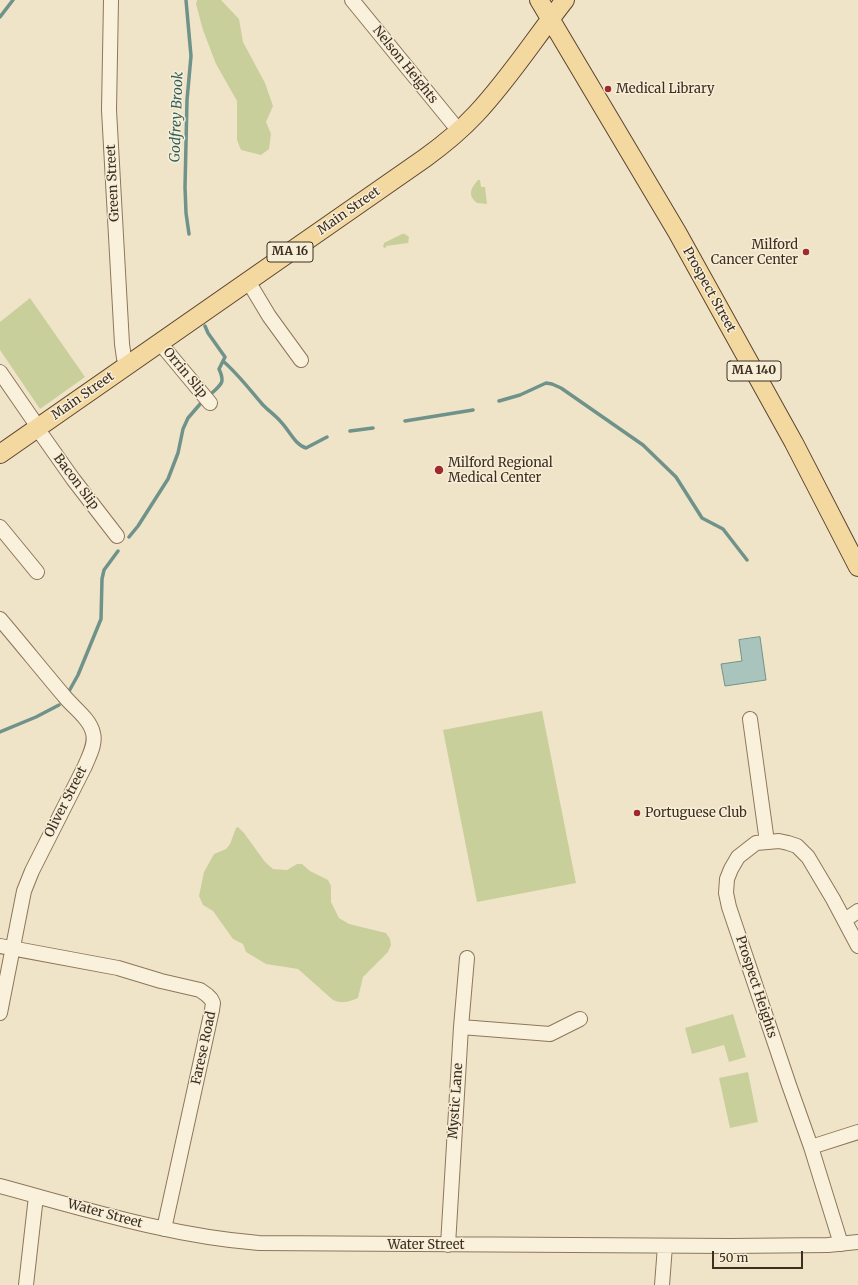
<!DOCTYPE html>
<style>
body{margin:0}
#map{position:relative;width:858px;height:1285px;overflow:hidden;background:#f0e4c8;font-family:Merriweather,serif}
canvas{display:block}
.scale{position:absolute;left:712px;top:1251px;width:91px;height:18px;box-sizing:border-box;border:2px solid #3d2e20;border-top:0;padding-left:5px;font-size:12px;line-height:14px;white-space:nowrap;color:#3d2e20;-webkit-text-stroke:3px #f7eed8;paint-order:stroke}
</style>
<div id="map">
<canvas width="858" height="1285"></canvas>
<div class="scale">50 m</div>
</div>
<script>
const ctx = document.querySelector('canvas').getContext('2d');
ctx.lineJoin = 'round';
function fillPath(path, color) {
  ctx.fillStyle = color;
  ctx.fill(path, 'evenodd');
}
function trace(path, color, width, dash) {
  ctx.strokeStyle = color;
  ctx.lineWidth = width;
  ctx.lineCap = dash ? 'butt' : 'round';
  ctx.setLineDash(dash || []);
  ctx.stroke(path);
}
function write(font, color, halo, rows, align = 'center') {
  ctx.font = font + ' Merriweather,serif';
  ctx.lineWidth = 3;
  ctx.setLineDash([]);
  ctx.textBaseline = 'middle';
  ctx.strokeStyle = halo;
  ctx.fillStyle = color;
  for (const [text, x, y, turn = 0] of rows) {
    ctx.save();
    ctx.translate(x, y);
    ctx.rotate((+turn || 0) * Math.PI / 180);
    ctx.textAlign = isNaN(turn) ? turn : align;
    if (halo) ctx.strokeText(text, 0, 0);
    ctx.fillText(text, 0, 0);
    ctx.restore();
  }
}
const green = new Path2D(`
 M197 0H221L239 19 243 42 265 83 273 106 266 122 271 134 269 149 261 155 241 150 237 140V101L216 64 203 30 196 4Z
 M478 180H480L481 187H485L487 204 477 203C467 195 471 188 478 180Z
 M402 234H405L409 237 408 245V243L386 246V248L383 247 384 243Z
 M30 298 85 377 40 409 0 350V322Z
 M542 711 576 883 477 902 443 730Z
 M238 827 244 833 265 862 273 869 287 870 297 864H302L310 871 328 880 331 886V902L339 918 349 924 386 933 390 939 391 945 388 952 363 977 358 998C348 1002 343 1004 333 1000L298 969 266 964 246 952 243 944 233 939 213 911 203 905 199 896 204 872 214 854 226 849 230 844 236 828Z
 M733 1014 746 1057 729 1062 724 1045 692 1054 685 1028Z
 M748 1072 758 1122 730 1128 719 1078Z`);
const water = new Path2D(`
 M760 637 766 680 725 686 721 664 742 661 739 640Z`);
const stream = new Path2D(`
 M186 0 191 56 187 100 185 187 186 213 189 234
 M0 17 13 0
 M205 326 208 333 225 357 219 369C225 382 222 384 212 393
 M223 361C238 374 250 390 263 405 269 411 276 416 281 422 289 430 295 445 306 448L327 437
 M499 401 520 395 546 383 552 384 561 388 643 445 676 477 702 518 723 529 747 560
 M405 421 473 410
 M350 431 373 428
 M129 537 138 526 168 479 178 453 183 429 188 418 201 403
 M68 693 78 675 101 619 102 579 104 570 118 551
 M0 732 36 717 59 705`);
const minor = new Path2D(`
 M111 0 109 110 122 344 124 358 127 365
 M352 0 459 131
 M248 281 269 316 301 360
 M160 343 210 403
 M0 372 38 427
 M37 428 73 479 117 536
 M0 527 37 572
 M0 619C22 645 43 671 65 697 74 708 90 719 93 733 96 744 89 756 85 766L32 871 24 891 0 1013
 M750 719 767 842
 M845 920 858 911
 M0 946 118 968 161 981 200 990 207 995 211 999 213 1003 212 1010 164 1229
 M461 1027 550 1034 580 1019
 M811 1147 858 1132
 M0 1186C85 1209 170 1236 259 1243L730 1246 828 1245 858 1242
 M841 1244 811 1147 789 1085 729 907 726 893 727 879 731 869 738 857 756 843 779 841 788 843 797 846 808 857 833 899 858 946
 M448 1245 461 1027 467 958
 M26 1285 36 1196
 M662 1285 665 1246`);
const major = new Path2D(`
 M539 0 677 232 794 443 858 567
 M0 454 425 158C443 145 461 130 476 114 509 79 535 38 565 0`);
const markers = [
 [608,89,4,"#9e2a2b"],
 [806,252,4,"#9e2a2b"],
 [439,470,5,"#9e2a2b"],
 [637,813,4,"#9e2a2b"]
];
const shields = [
 [290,252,46],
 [754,371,54]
];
const shieldNames = [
 ["MA 16",290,252],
 ["MA 140",754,371]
];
const streetNames = [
 ["Nelson Heights",405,65,51],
 ["Green Street",113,183,-93],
 ["Main Street",349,211,-35],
 ["Prospect Street",709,290,61],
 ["Orrin Slip",185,373,50],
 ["Main Street",83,396,-35],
 ["Bacon Slip",76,482,53],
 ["Oliver Street",66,802,-63],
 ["Prospect Heights",756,987,72],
 ["Farese Road",204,1048,-78],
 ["Mystic Lane",456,1101,-86],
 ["Water Street",105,1214,15],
 ["Water Street",426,1245]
];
const poiNames = [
 ["Medical Library",616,89],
 ["Milford",798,245,"right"],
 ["Cancer Center",798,260,"right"],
 ["Milford Regional",448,463],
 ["Medical Center",448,478],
 ["Portuguese Club",645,813]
];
const waterNames = [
 ["Godfrey Brook",177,117,-88]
];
fillPath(green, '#c9cf9b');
fillPath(water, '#a9c4bc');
trace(water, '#6f938a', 1);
trace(stream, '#6f938a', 3.5);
trace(minor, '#8d765c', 16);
trace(major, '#5b4430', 20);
trace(minor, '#faf1dc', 14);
trace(major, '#f3d9a0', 18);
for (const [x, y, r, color] of markers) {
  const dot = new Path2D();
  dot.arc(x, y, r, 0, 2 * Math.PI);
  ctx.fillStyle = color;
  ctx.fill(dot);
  trace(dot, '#f7eed8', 1.5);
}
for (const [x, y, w] of shields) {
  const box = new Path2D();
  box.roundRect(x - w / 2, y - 10, w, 20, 3);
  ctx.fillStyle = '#f7eed8';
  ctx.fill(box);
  trace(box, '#3d2e20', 1);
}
write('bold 12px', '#3d2e20', null, shieldNames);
write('13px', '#3d2e20', '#f7eed8', streetNames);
write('13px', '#3d2e20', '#f7eed8', poiNames, 'left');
write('italic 14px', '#2f5d5a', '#f7eed8', waterNames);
</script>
